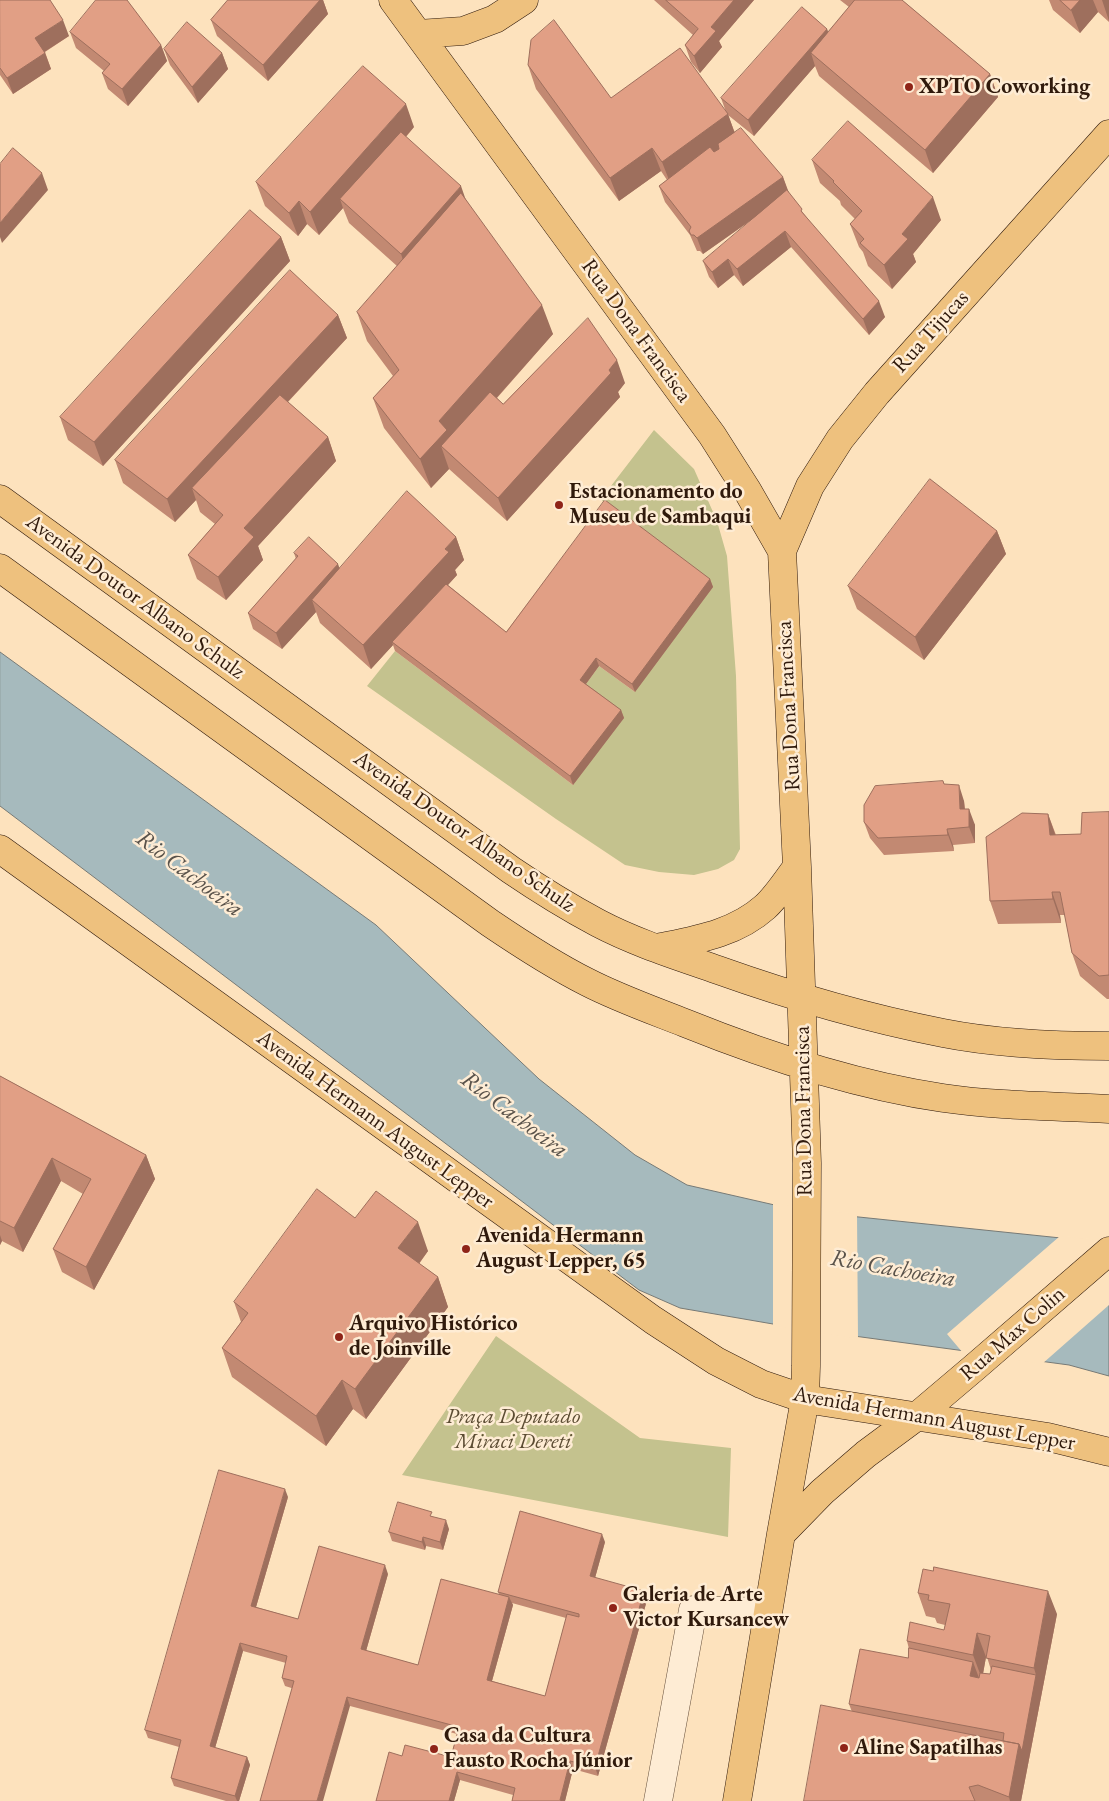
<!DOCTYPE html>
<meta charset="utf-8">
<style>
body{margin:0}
canvas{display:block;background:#fde2bd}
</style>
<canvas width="1109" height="1801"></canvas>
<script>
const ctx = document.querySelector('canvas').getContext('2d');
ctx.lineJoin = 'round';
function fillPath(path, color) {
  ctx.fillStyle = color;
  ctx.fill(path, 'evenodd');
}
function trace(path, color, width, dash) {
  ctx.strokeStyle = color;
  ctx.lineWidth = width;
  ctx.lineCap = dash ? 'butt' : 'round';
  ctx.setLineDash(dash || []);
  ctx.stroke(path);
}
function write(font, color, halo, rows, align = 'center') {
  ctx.font = font + ' "EB Garamond",serif';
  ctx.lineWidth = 5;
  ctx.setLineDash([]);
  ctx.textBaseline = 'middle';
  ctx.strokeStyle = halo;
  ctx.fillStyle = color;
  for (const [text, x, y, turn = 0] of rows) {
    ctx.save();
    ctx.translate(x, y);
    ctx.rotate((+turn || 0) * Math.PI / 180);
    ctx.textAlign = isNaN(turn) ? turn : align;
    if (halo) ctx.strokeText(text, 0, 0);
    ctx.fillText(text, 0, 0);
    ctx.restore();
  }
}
const green = new Path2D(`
 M654 430 694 469 717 521 727 556 736 676 740 849 734 860 718 869 694 875 659 872 625 865 556 819 367 686 395 651 573 785 583 688 599 666 635 692 608 508 601 499Z
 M496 1336 640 1438 731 1448 728 1537 402 1475Z`);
const water = new Path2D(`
 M0 652 376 925 539 1079 635 1155 687 1185 801 1211 1109 1243V1376L1069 1365 802 1329 680 1308 639 1290 0 806Z`);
const pier = new Path2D(`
 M773 1202 802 1208 857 1214 858 1339 773 1326Z
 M1060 1236 1109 1241V1305L1042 1364 963 1353 947 1334Z`);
const minor = new Path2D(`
 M658 1801 693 1610 768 1612`);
const major = new Path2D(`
 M393 0 712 435 747 490 782 551 797 867 807 1163 806 1366 805 1399 781 1534 737 1801
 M418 34 463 31 495 19 524 0
 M0 499 511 870C539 889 568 907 598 923 636 943 678 956 718 970 791 996 867 1018 943 1033 998 1044 1054 1046 1109 1046
 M782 551 810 486 840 439 877 393 1109 134
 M0 568 490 923C521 944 553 965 587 982 618 998 652 1010 685 1023 767 1056 854 1085 943 1098 997 1106 1054 1106 1109 1109
 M0 849 653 1320 716 1361 761 1384 805 1399 1048 1437 1109 1452
 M657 948C695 940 735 934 765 907 777 896 787 880 797 867
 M781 1534 822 1492 866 1454 916 1417 975 1367 1109 1251`);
const wall = new Path2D(`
 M0 0 69 36 45 52 51 69 13 94 0 75Z
 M228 0H323L328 14 268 81 217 36 211 20Z
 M654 0H754L719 41 722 47 700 73 691 62 685 45 693 35Z
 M840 0H902L990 74 998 97 933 173 819 76 815 66 754 136 728 115 735 133 783 177 788 192 804 214 885 317 869 335 791 247 743 286 734 275 718 288 709 277 703 261 756 217 703 254 700 251H697L690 235 665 202 659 186 667 180 661 171 619 201 536 89 528 65 611 98 726 112 721 98 827 29 828 32 849 7Z
 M1049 0H1109V22L1098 12 1080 33 1053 10Z
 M70 32 161 45 167 61 128 106 108 89 102 73 104 71 76 48Z
 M164 49 222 53 228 69 198 103 170 65Z
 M414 127 406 137 466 200 553 334 497 398 503 404 625 383 618 392 620 397 507 521 449 469 431 488 384 428 373 398 393 376 367 341 357 312 397 266 349 223 343 208 319 235 307 224 298 236 265 206 256 182Z
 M812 160 941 220 913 254 916 262 892 289 868 266 863 252 859 247 850 224 855 219 841 205 840 201 820 183Z
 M281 237 290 261 103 466 68 440 60 417Z
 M338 315 347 338 288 402 328 437 336 461 258 546 263 560 226 600 197 579 188 555 215 524 200 512 196 500 175 522 123 483 115 460Z
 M997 531 1006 554 924 660 857 609 848 586Z
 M456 537 464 560 455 570 457 575 448 585 506 632 710 579 713 587 635 692 599 666 586 684 621 710 624 718 573 785 395 651 393 645 371 669 320 623 316 612 282 649 253 629 248 613 296 559 294 553 340 568Z
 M943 781 944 784 964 801 965 809 975 825V843L953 845 954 851 884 855 870 838 864 822Z
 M1109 812V999H1107L1080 976 1072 953 1065 915H1060L1061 923 998 924 990 901 1048 814 1056 835 1081 834Z
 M0 1076 146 1155 155 1179 94 1290 62 1272 53 1249 83 1194 61 1181 23 1252 2 1241 0 1245Z
 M355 1218 428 1251 419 1264 438 1277 448 1307 366 1419 353 1409 326 1446 232 1377 222 1348 241 1322 234 1302Z
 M288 1497 256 1607 298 1619 388 1574 366 1651 418 1665 499 1594 498 1592 605 1542 595 1578 647 1600 598 1776 573 1769 565 1801H512L513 1795 460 1780 454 1801H376L402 1756 451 1757 457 1734 350 1706 285 1686 282 1678 286 1663 243 1651 215 1748 247 1757 250 1765 239 1801H226L174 1786 171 1778 179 1747 148 1738 145 1730ZM512 1603 566 1618 545 1696 492 1681 513 1605Z
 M449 1529 443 1550 426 1546 425 1550 392 1541 389 1532Z
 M918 1593 1057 1614 1021 1801H804L852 1712 849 1704 908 1658 909 1649 907 1641 944 1630 945 1625 937 1623 935 1618 926 1616ZM986 1657H987L991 1670 990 1674H983Z`);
const shadedWall = new Path2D(`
 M320 0H323L328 14 268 81 263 65Z
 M734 0H754L719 41 722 47 700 73 694 56 711 27Z
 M1080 0H1093L1098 12 1080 33 1071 10Z
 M1102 0H1109V21Z
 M63 20 69 36 41 54 35 38Z
 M827 29 833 45 811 53 815 66 754 136 748 120Z
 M161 45 167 61 128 106 122 89Z
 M45 53 51 69 13 94 7 78Z
 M222 53 228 69 198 103 192 87Z
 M990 74 998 97 933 173 925 150Z
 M406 104 414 127 346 205 340 199 343 208 319 235 310 212Z
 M728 114 736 137 671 185 662 162Z
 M652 148 661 171 619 201 610 178Z
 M42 173 48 190 2 243 0 237V223Z
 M783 177 789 193 703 254 697 238Z
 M461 186 469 209 409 278 401 254Z
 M933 197 941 220 913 254 916 262 892 289 884 265 902 234Z
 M299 201 307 224 298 236 289 213Z
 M785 231 791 247 743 286 737 269Z
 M281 237 290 261 103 466 94 442Z
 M728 259 734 275 718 288 712 272Z
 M879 301 885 317 869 335 863 319Z
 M542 305 553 334 453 447 441 446 449 469 431 488 420 459 439 421Z
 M338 315 347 338 200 496 192 488 196 500 175 522 167 499Z
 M617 360 625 383 618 392 620 397 507 521 498 498Z
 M328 437 336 461 258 546 263 560 226 600 218 577 244 528Z
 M997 531 1006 554 924 660 915 637Z
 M456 537 464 560 455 570 457 575 394 644 392 642 393 645 371 669 363 645Z
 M338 564 344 580 312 600 316 612 282 649 276 633Z
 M710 579 713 587 635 692 632 684Z
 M596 658 599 666 583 688 580 680Z
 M621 710 624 718 573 785 570 776Z
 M959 785 964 801 966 825 960 809Z
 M969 809 975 825V843L969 827Z
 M1048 814 1056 837 1050 835Z
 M947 829 953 845 954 851 948 835Z
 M1052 892 1060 915 1061 923 1053 899Z
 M146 1155 155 1179 94 1290 86 1267Z
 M52 1158 61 1181 23 1252 14 1228Z
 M418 1222 428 1251 409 1277 398 1248Z
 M0 1235 2 1241 0 1245Z
 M438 1277 448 1307 366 1419 355 1389Z
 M342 1380 353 1409 326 1446 316 1416Z
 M285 1489 288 1497 254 1614 251 1606Z
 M446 1520 449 1529 443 1550 440 1542Z
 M602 1534 605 1542 593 1585 590 1576Z
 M423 1537 426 1546 425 1550 422 1542Z
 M385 1565 388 1574 364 1658 361 1649Z
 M644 1591 647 1600 598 1776 595 1767Z
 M1048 1591 1057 1614 1021 1801H1010L1009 1797 1019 1744 1036 1675 1034 1668Z
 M509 1597 513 1605 490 1688 487 1680Z
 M977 1633 986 1657 982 1679 973 1655Z
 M240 1643 243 1651 213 1755 210 1746Z
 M973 1662 979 1678 970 1676Z
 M347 1697 350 1706 323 1801H317Z
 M247 1757 250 1765 239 1801H237L235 1796Z
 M570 1761 573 1769 565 1801H560Z
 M457 1772 460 1780 454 1801H449Z`);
const building = new Path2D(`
 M0 0H50L63 20 35 38 45 53 7 78 0 68Z
 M96 0H127L161 45 122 89 102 73 110 64 70 32Z
 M228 0H320L263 65 211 20Z
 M666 0H734L711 27 716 31 694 56 685 45 698 29Z
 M855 0H902L990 74 925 150 811 53Z
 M1060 0H1080L1071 10Z
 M802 7 827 29 748 120 721 98Z
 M554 20 611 98 680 48 728 114 662 162 652 148 610 178 528 65 531 40Z
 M187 22 222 53 192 87 164 49Z
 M363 66 406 104 310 212 299 201 289 213 256 182Z
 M848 121 933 197 902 234 908 239 884 265 860 243 864 239 850 224 862 211 833 182 834 181 812 160Z
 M741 128 783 177 697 238 694 235H691L689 231 691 227 659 186 710 147 714 152 719 149 718 144Z
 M401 132 461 186 401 254 340 199Z
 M13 148 42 173 0 223V164Z
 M787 190 802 209 801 211 879 301 863 319 785 231 737 269 728 259 712 272 703 261Z
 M461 193 542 305 439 421 447 430 420 459 373 398 399 370 357 312Z
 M250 210 281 237 94 442 60 417Z
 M290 270 338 315 167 499 115 460Z
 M588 318 617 360 609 370 611 373 498 498 441 446 490 392 503 404Z
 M280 395 328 437 244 528 254 537 218 577 188 555 223 515 192 488Z
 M930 479 997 531 915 637 848 586Z
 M407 491 456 537 445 549 449 552 363 645 312 600Z
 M605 500 710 579 632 684 596 658 580 680 621 710 570 776 392 642 446 584 506 632Z
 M309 537 338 564 276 633 248 613 298 556 294 553Z
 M943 781 944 784 959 785 960 809H969V827L947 829 948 835 878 838 864 822V805L875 786Z
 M1109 812V975L1099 976 1072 953 1060 892H1052L1053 899 990 901 986 837 1022 813 1048 814 1050 835 1081 834 1082 813Z
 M0 1076 146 1155 86 1267 53 1249 91 1179 52 1158 14 1228 0 1221Z
 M317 1189 355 1218 376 1191 418 1222 398 1248 438 1277 355 1389 342 1380 316 1416 222 1348 248 1313 234 1302Z
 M219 1470 285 1489 251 1606 298 1619 319 1546 385 1565 361 1649 418 1665 441 1579 509 1597 487 1680 545 1696 567 1614 579 1617V1614L498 1592 520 1511 602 1534 590 1576 644 1591 595 1767 570 1761 560 1800 563 1801H512L515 1788 457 1772 449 1801H376L389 1752 402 1756 405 1745 451 1757 459 1727 347 1697 317 1801H260L294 1681 282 1678 287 1656 240 1643 210 1746 247 1757 235 1796 171 1778 181 1740 145 1730Z
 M398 1502 432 1512 430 1516 446 1520 440 1542 423 1537 422 1542 389 1532Z
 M934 1567 1048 1591 1034 1668 986 1658 990 1636 977 1633 973 1655 907 1641 910 1622 944 1630 950 1604 928 1600 929 1595 918 1593 923 1569 933 1571Z
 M909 1648 973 1662 970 1676 979 1678 980 1673 990 1674 992 1666 1036 1675 1022 1751 1019 1744 1003 1741 1004 1733 849 1704 860 1649 908 1658Z
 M821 1705 1019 1744 1009 1797 978 1785 969 1787 975 1801H804Z`);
const markers = [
 [909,87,5,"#8f2418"],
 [559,505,5,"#8f2418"],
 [466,1249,5,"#8f2418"],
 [339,1337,5,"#8f2418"],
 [613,1608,5,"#8f2418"],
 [844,1748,5,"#8f2418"],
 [434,1749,5,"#8f2418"]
];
const poiNames = [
 ["XPTO Coworking",919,87],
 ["Estacionamento do",569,492],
 ["Museu de Sambaqui",569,517],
 ["Avenida Hermann",476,1236],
 ["August Lepper, 65",476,1261],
 ["Arquivo Histórico",349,1324],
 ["de Joinville",349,1349],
 ["Galeria de Arte",623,1595],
 ["Victor Kursancew",623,1620],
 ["Casa da Cultura",444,1736],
 ["Fausto Rocha Júnior",444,1761],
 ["Aline Sapatilhas",854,1748]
];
const streetNames = [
 ["Rua Dona Francisca",636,331,54],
 ["Rua Tijucas",931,332,-48],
 ["Avenida Doutor Albano Schulz",135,597,36],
 ["Rua Dona Francisca",789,706,-93],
 ["Avenida Doutor Albano Schulz",464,832,35],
 ["Rua Dona Francisca",804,1111,-91],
 ["Avenida Hermann August Lepper",375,1120,36],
 ["Rua Max Colin",1013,1334,-41],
 ["Avenida Hermann August Lepper",934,1419,10]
];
const parkNames = [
 ["Praça Deputado",513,1417],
 ["Miraci Dereti",513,1442]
];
const waterNames = [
 ["Rio Cachoeira",189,874,37],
 ["Rio Cachoeira",514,1115,37],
 ["Rio Cachoeira",893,1269,10]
];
fillPath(green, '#c4c28e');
fillPath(water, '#a6babd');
trace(water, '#777a76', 1);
fillPath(pier, '#fde2bd');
trace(minor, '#634c38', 29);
trace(major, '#301a0c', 29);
trace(minor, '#feecd4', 28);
trace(major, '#eec17e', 28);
fillPath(wall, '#c28972');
fillPath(shadedWall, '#9e6f5d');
fillPath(building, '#e19f85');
trace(building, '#9e6f5d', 1);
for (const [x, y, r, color] of markers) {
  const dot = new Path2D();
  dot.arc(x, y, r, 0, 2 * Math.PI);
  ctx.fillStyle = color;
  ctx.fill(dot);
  trace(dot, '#feecd4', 2);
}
write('bold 22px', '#301a0c', '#feecd4', poiNames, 'left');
write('22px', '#301a0c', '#feecd4', streetNames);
write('italic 22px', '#5c4c33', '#feecd4', parkNames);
write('italic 24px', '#59524a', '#feecd4', waterNames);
</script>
